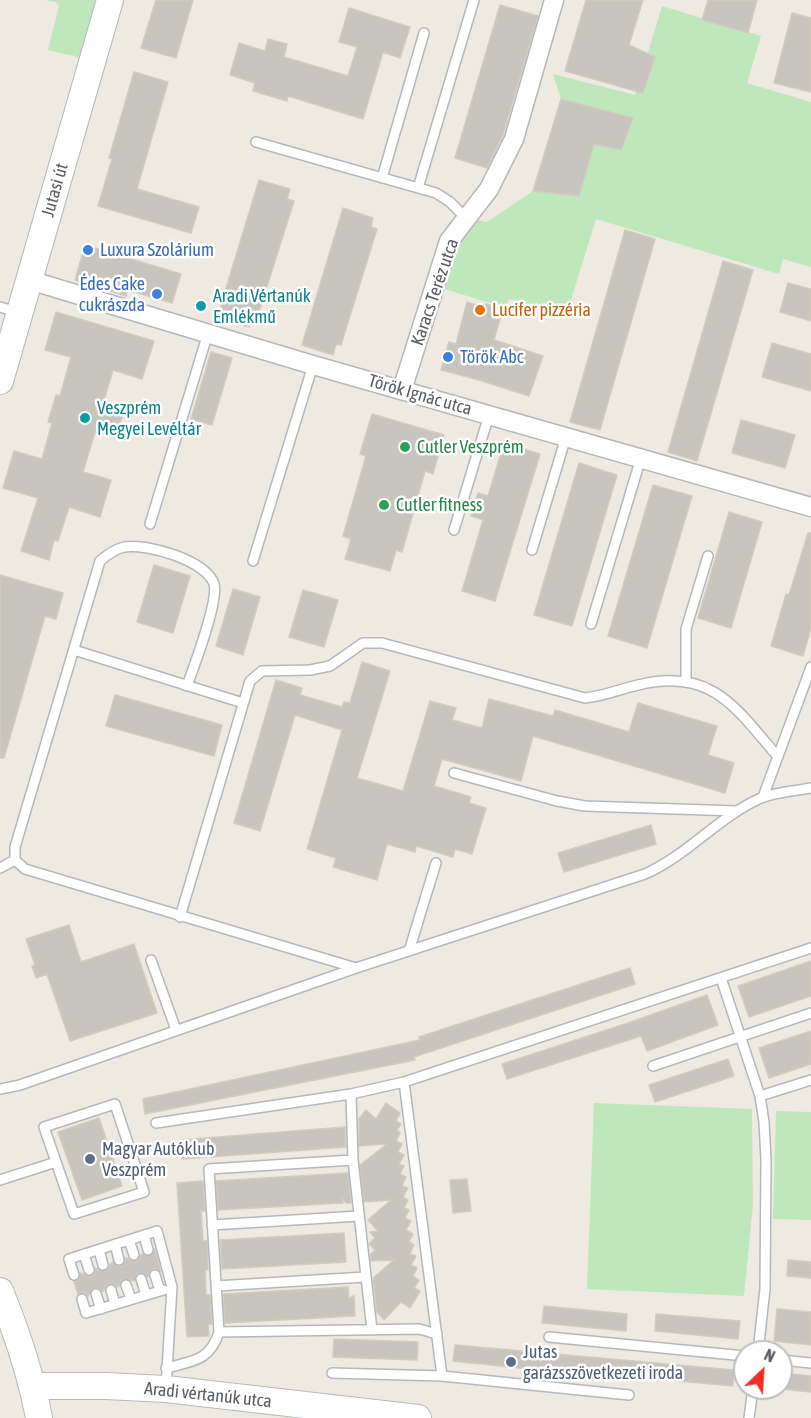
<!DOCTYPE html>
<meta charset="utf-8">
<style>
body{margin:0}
#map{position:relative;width:811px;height:1418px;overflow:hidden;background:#eeeae1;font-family:"Asap Condensed",sans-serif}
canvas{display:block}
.north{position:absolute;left:733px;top:1340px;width:60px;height:60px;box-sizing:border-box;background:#fff;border:2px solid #bdbfc1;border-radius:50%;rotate:25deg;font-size:16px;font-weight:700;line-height:24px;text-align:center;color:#5a5e63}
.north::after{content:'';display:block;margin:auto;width:21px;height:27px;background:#f12d24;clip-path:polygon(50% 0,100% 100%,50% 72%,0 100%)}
</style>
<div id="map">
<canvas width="811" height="1418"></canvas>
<div class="north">N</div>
</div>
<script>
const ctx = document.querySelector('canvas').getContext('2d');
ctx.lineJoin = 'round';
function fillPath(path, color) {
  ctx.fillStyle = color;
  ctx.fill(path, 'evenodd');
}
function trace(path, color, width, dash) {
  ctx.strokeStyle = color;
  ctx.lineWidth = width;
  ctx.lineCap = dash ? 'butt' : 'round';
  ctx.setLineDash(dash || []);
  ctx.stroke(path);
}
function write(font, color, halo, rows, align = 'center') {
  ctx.font = font + ' "Asap Condensed",sans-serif';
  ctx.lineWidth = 5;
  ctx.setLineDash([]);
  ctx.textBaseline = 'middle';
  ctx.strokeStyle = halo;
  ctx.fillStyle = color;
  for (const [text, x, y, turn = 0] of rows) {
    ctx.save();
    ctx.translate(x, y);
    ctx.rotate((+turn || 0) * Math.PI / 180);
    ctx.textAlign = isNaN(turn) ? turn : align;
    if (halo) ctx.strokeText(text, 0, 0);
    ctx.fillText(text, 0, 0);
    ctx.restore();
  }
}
const green = new Path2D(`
 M45 0H111L95 61 48 50 59 6 56 2Z
 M662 6 761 36 747 83 811 102V267L783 259 779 274 596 219 566 316 509 299 506 308 435 286 466 218 487 222 533 191 561 99 553 74 635 95Z
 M594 1103 752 1109 753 1205 744 1296 587 1289Z
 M776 1111 811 1112V1220L773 1219Z`);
const building = new Path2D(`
 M156 0H193L176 58 141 48Z
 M586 0H643L629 45 655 57 643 93 565 71Z
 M708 0H757L748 33 702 20Z
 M500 5 538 16 503 135 487 168 455 158Z
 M349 8 410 27 400 58 383 52 363 119 288 96 287 101 253 91 255 83 230 75 239 43 265 51 268 39 287 44 284 57 348 76 357 47 339 42Z
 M792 13 811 18V92L774 83Z
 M134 72 168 82 137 189 199 207 191 233 98 206 112 159 109 158Z
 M561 99 633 118 621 150 594 144 579 196 533 191Z
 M259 180 290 189 287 199 294 201 257 318 253 316 249 327 217 318Z
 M343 208 373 218 371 227 377 229 341 345 336 344 333 355 302 345Z
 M625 230 655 239 600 430 570 422Z
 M85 245 181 274 172 303 128 290 126 296 75 280Z
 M723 261 753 270 697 461 668 452Z
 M788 283 811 289V321L780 312Z
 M467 302 485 308 486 304 503 308 494 340 543 356 529 396 479 380 441 370 449 342 456 344Z
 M56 312 154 341 142 379 113 370 102 407 123 414 116 438 95 432 83 472 111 480 100 517 69 507 58 541 54 540 49 560 21 551 38 498 3 488 14 451 42 459 52 423 48 422 56 395 60 396 71 357 45 350Z
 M772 343 811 354V391L762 377Z
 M211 352 232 358 212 425 191 419Z
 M372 414 444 435 433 474 425 471 402 552 396 550 390 571 345 559 351 539 343 536 366 456 360 454Z
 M741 420 795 435 785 468 732 453Z
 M504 443 540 454 495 601 462 591 483 520 471 516 478 493 488 496Z
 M579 463 617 475 572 626 534 615Z
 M653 485 692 496 647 648 608 636Z
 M729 512 762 522 731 628 698 618Z
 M808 533H811V628L803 656 771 646 786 594 789 595Z
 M154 565 190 576 173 633 137 622Z
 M0 575 63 593 56 619 45 616 4 758H0Z
 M233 589 260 597 243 655 216 646Z
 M303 590 338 600 324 647 289 637Z
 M362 662 390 671 357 778 403 791 430 701 456 708 452 720 482 728 489 699 553 716 555 710 629 732 638 703 717 726 708 755 734 763 725 793 533 736 521 781 442 759 434 786 471 797 469 803 486 808 472 854 455 849 453 857 416 846 415 852 387 844 377 880 333 867 336 858 307 849 342 730 295 715 260 831 234 823 276 680 302 688 300 695 342 707 344 702 350 703Z
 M115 695 222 725 214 756 106 726Z
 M651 825 656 844 564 872 558 853Z
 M69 925 81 962 134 944 157 1013 70 1041 47 974 36 978 32 966 35 965 26 939Z
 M811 961V996L749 1017 738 986Z
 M630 968 635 984 414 1057 415 1060 145 1114 143 1099 420 1040 419 1037Z
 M707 995 718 1025 647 1051 641 1036 507 1079 502 1064 625 1024Z
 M811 1031V1064L769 1078 759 1048Z
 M728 1059 734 1076 655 1102 649 1085Z
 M386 1103 400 1113 396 1121 401 1124 397 1130 400 1133 396 1141 402 1144 398 1152 404 1155 399 1164 404 1166 400 1174 406 1177 402 1186 408 1188 403 1197 408 1200 404 1208 409 1210 405 1218 411 1221 406 1230 413 1234 409 1242 414 1245 410 1254 416 1256 411 1265 417 1268 413 1276 419 1280 414 1288 420 1291 410 1308 401 1302 384 1320 377 1312 373 1278 394 1260 371 1261 370 1255 375 1250 369 1244 375 1238 370 1232 378 1231 368 1220 391 1200 364 1202 360 1165 387 1144 359 1146V1119L366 1110 376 1119Z
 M99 1118 122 1186 82 1200 58 1132Z
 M345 1127 346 1147 182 1159 180 1140Z
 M348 1173 351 1203H346L342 1198 343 1203 218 1210 216 1181Z
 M467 1179 471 1211 453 1213 450 1180Z
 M203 1181 205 1211H201L203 1241H207L208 1270H205L206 1295H210L212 1324H208L209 1336 187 1337 177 1183Z
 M344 1233 346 1262 222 1269 220 1240Z
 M155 1249 161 1272 154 1268 150 1271 148 1277 140 1272 136 1275 135 1281 124 1279 121 1281 119 1286 117 1287 110 1283 102 1292 98 1288H93L88 1296 83 1292 78 1294 74 1282 79 1279 80 1273 92 1276 95 1272V1268L105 1271 109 1267 110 1264 113 1262 117 1266H121L125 1262 126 1258 136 1262 139 1259 141 1254 150 1256Z
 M788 1260 811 1262V1278L787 1276Z
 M348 1287 349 1299 354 1295 355 1316 225 1323 223 1294Z
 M544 1306 627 1314 626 1331 542 1323Z
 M777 1309 811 1312V1345L774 1341Z
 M656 1314 740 1321 738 1339 655 1331Z
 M334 1339 418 1342 417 1360 333 1357Z
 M455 1345 734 1370 733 1386 538 1368V1370L453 1361Z
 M781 1373 811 1376V1392L781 1389Z`);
const lane = new Path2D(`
 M256 142 436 193 450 202 466 218
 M382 178 424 33
 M418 188 474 0
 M0 307 18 312
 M150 524 208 333
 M454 530 489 415
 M532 550 566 437
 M253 561 313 365
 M591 624 641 458
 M74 650 243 703
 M686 680V629L708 556
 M187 686C194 666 219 601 214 584 206 560 146 543 124 547 115 549 107 555 100 561L15 847V860L25 869 356 968 645 874C688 855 718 817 761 798 776 792 795 791 811 788
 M454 773 557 801 585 806 737 811
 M763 797 811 667
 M0 868 15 860
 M180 917 250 681 262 671 310 670 330 666 363 643H382L585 698C604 696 620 689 638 685 712 667 736 708 778 757
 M409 951 436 863
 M151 960 176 1030
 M721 978 760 1096 764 1122 766 1160 765 1289 758 1352
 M653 1066 811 1013
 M404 1082 442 1376 629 1395
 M0 1089 20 1085 356 968
 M351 1094 353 1160 372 1330
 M760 1096 811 1080
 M115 1104 144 1192 74 1214 44 1127Z
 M156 1123 351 1094 404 1082 811 948
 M353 1160 209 1169 219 1332 419 1329 437 1334
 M0 1180 56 1162
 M212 1225 359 1216
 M144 1235 148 1250
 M129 1240 134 1255
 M115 1244 119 1260
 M99 1250 103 1265
 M84 1254 89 1270
 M74 1275 69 1259 157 1231 172 1287 166 1387
 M155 1275 160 1291 164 1290
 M141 1279 146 1295
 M126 1285 131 1299
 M216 1286 365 1277
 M111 1290 115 1304
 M96 1294 101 1309
 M82 1299 86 1313 160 1291
 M549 1337 745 1356
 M781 1360 811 1363
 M166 1368C193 1361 210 1361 219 1332
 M332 1373 442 1376
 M749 1418 753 1388`);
const street = new Path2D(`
 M29 280 313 365 811 507
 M402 390 449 241 489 189 514 139 554 0`);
const secondary = new Path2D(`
 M0 381 110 0
 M0 1291C17 1333 31 1374 39 1418
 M34 1386H106L166 1389 418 1418`);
const markers = [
 [88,250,6,"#3f7fe0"],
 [157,294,6,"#3f7fe0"],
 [201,306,6,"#0f9aa8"],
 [480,310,6,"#e8710a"],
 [448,357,6,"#3f7fe0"],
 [85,418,6,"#0f9aa8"],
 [405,447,6,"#2e9e5b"],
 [384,505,6,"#2e9e5b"],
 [90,1159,6,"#5c6f8a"],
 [511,1362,6,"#5c6f8a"]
];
const streetNames = [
 ["Jutasi út",55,190,-74],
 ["Karacs Teréz utca",435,292,-71],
 ["Török Ignác utca",420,395,16],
 ["Aradi vértanúk utca",208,1395,6]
];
const shopNames = [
 ["Luxura Szolárium",100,250],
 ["Édes Cake",145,284,"right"],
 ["cukrászda",145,305,"right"],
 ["Török Abc",460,357]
];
const cultureNames = [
 ["Aradi Vértanúk",213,296],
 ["Emlékmű",213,317],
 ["Veszprém",97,408],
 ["Megyei Levéltár",97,429]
];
const foodNames = [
 ["Lucifer pizzéria",492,310]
];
const leisureNames = [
 ["Cutler Veszprém",417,447],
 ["Cutler fitness",396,505]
];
const serviceNames = [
 ["Magyar Autóklub",102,1149],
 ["Veszprém",102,1170],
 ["Jutas",523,1352],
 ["garázsszövetkezeti iroda",523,1373]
];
fillPath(green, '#bee7bc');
fillPath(building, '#c8c5be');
trace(building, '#d2ccbf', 1.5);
trace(lane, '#b4b8bd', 12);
trace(street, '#b4b8bd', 21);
trace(secondary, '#b5b9bf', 28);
trace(lane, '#fff', 9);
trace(street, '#fff', 18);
trace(secondary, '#fff', 26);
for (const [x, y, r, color] of markers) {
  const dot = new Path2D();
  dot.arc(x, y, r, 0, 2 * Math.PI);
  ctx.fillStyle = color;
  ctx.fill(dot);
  trace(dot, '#fff', 2);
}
write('18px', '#5a5e63', '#fff', streetNames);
write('18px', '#366cbe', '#fff', shopNames, 'left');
write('18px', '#0d838f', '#fff', cultureNames, 'left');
write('18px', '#c56008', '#fff', foodNames, 'left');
write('18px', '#27864d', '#fff', leisureNames, 'left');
write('18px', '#4e5e75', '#fff', serviceNames, 'left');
</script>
